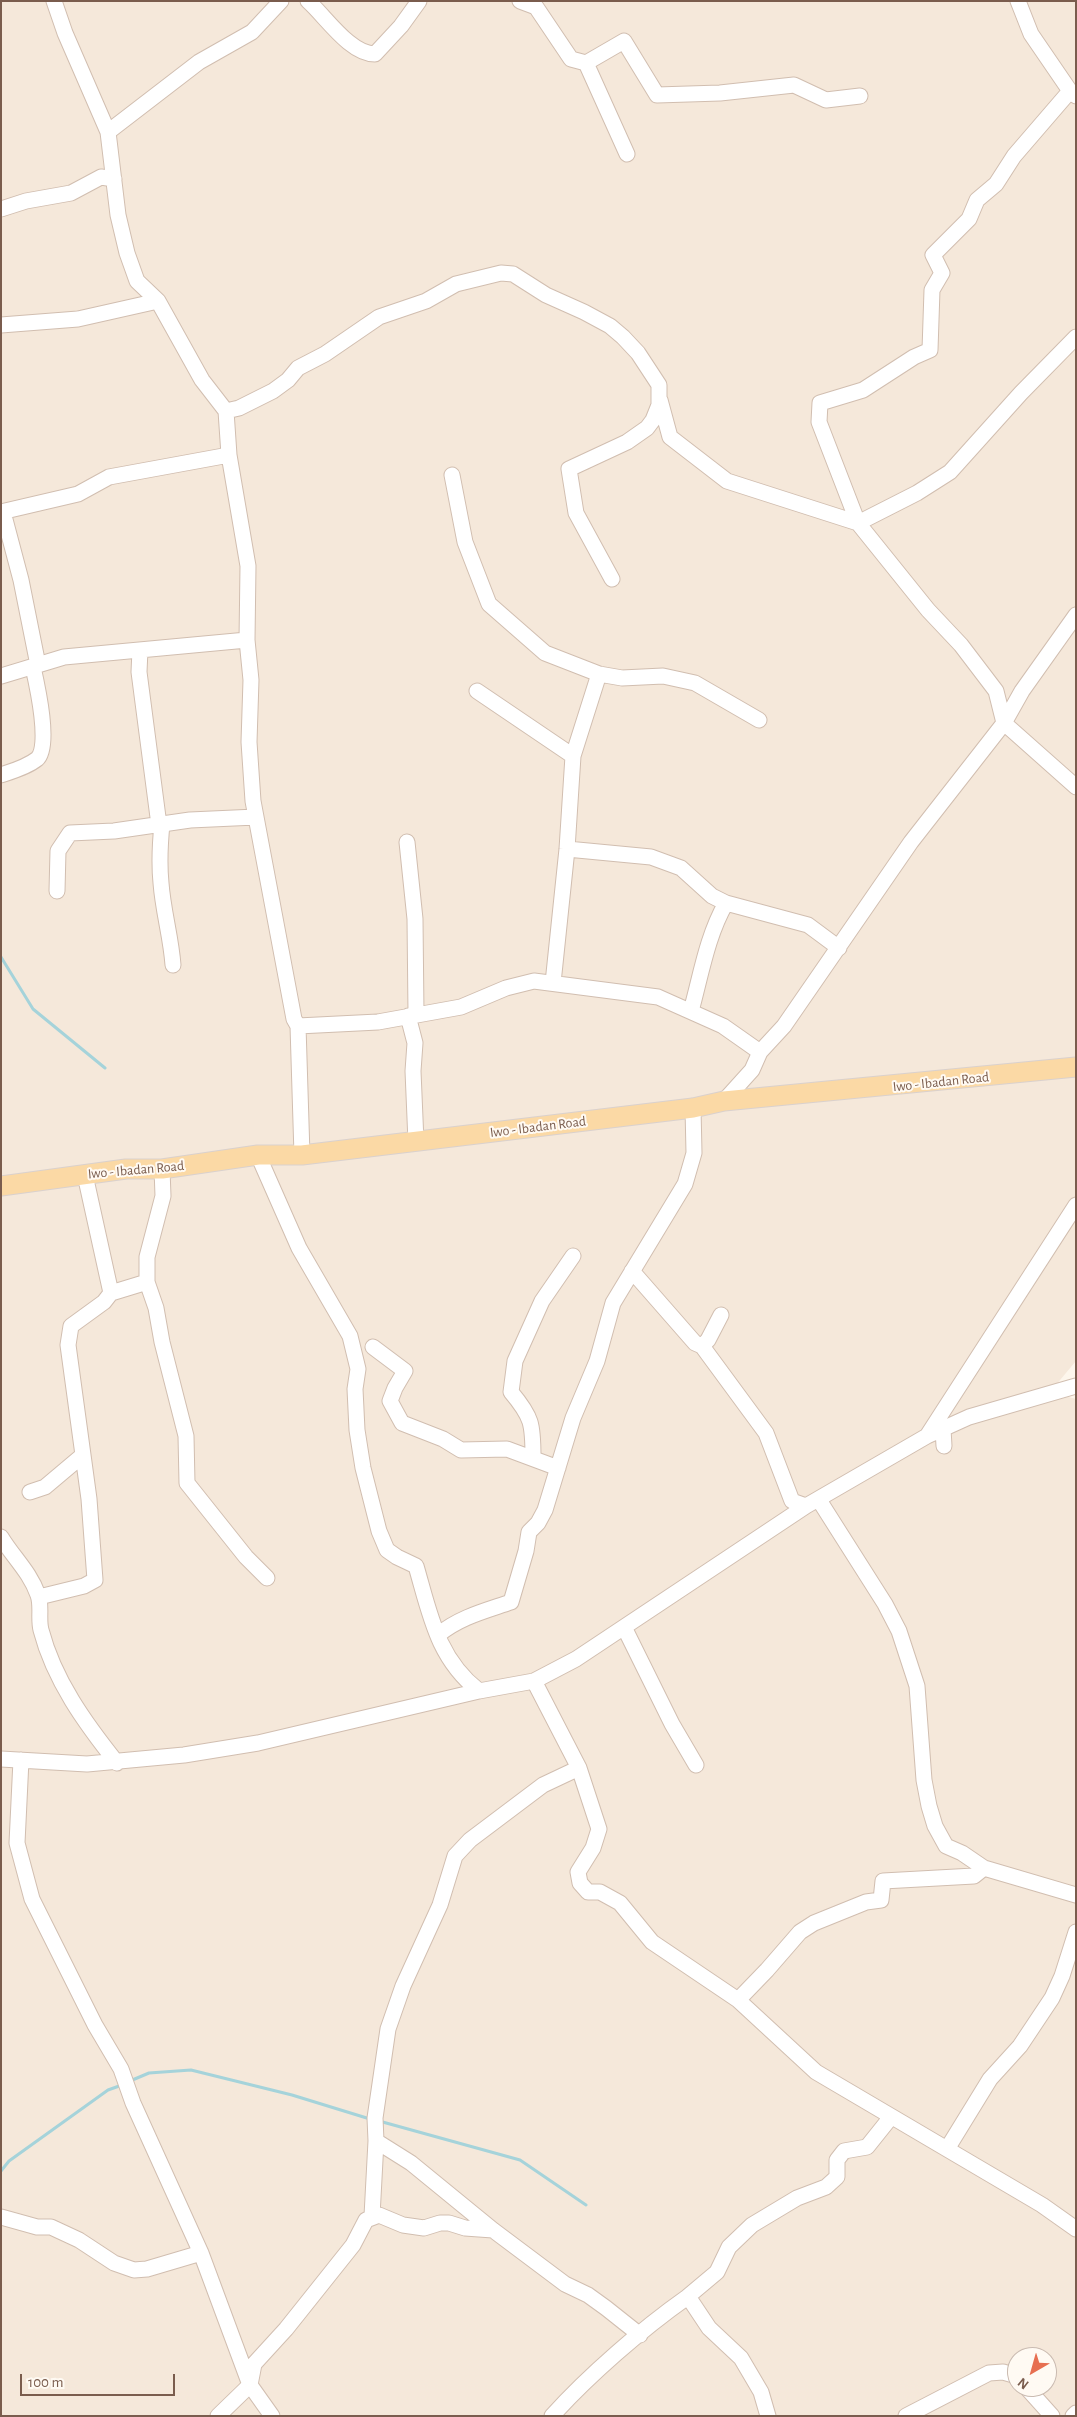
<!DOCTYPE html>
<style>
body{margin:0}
#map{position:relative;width:1077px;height:2417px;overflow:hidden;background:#fdf6ec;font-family:"Alegreya Sans",sans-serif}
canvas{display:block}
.frame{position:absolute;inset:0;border:2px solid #7a5c4d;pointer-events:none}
.north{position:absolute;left:1007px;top:2347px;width:50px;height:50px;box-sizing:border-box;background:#fffaf3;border:1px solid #cabbb1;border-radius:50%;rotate:218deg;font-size:14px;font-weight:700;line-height:20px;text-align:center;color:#7a5c4d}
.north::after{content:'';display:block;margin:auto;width:18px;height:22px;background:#e76f51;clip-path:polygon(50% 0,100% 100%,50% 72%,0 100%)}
.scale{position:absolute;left:20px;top:2374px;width:155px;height:22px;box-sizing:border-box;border:2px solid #7a5c4d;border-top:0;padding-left:6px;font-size:15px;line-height:18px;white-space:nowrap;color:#7a5c4d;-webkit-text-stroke:4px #fffaf3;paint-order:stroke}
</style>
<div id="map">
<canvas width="1077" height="2417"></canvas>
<div class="frame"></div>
<div class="north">N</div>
<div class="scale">100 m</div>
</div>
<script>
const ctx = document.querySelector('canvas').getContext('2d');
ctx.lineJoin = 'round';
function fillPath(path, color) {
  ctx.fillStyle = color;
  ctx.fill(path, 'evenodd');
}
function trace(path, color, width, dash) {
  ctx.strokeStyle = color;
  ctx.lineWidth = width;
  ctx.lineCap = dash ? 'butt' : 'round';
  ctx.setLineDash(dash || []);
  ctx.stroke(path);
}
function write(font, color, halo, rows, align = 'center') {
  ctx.font = font + ' "Alegreya Sans",sans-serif';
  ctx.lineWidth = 4;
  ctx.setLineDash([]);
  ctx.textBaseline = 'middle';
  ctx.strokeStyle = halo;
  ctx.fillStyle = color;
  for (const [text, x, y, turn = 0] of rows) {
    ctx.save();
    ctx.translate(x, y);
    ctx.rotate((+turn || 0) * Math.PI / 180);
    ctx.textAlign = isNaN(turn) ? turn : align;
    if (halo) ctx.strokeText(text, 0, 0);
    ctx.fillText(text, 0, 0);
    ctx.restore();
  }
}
const residential = new Path2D(`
 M1 1H1076V1361L1050 1392 1076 1399V2416H1ZM1017 2357H1047V2387H1017Z`);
const stream = new Path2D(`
 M1 957 33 1009 105 1068
 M130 2081 149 2073 191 2070 292 2095 370 2119
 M379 2121 520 2160 586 2205
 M1 2171 9 2161 108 2090 122 2085`);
const minor = new Path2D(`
 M54 1 65 33 108 132 118 215 127 253 137 281 158 301 202 380 226 411 229 455 248 566 247 640 251 680 249 742 253 801 294 1019 298 1026 302 1155
 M308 1C326 17 350 54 375 54L401 26 419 1
 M520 1 536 7 571 59 586 63 627 154
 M1018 1 1031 34 1070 91 1076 96
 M586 63 624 41 657 95 720 93 794 85 826 100 860 96
 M1070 91 1014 156 996 184 977 200 969 219 933 255 942 273 932 290 930 350 914 357 863 390 820 403 819 422 858 523 928 610 961 645 996 691 1004 723 1076 787
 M108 132 199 62 252 32 281 1
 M1 209 26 201 71 193 101 177 114 179
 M1 325 78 319 158 301
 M660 400 670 437 727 481 858 523 917 493 950 472 1021 393 1076 337
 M226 411 239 408 273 391 288 380 298 368 325 354 379 317 426 301 456 284 501 273 513 274 546 295 584 312 610 326 623 337 638 353 659 385V405L653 420 647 428 627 442 569 469 576 513 612 579
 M452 475 465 542 489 604 545 653 599 674 622 678 663 676 695 683 759 720
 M1 512 78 494 109 477 229 455
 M3 512 21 580 38 665
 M140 650 139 672 159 825
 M1 676 64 657 247 640
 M477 691 573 756
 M1 775C13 771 27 767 37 759 51 747 37 685 33 667
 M162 824C160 844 159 863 161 883 163 911 171 937 173 965
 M407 842 415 919 416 1014
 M567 849 651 857 681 868 712 896 726 903 808 925 839 948
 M57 891 58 851 70 833 114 831 190 820 256 817
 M553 983 567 849 573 756 599 674
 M691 1011C701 975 707 936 726 903
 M408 1016 415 1043 413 1071 416 1142
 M298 1026 378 1022 461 1007 506 988 534 981 658 997 723 1026 760 1052
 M724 1101 752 1070 760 1052 784 1026 911 842 1004 723 1022 691 1076 615
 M258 1155 299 1248 350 1336 358 1369 355 1389 357 1430 363 1468 379 1531 387 1550 397 1557 416 1566C430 1614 437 1658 479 1691
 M162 1169 163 1196 147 1257V1282L156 1308 162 1342 186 1436 187 1483 246 1557 267 1578
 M632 1271 695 1343 702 1346 766 1433 792 1501 806 1506
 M111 1293 147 1282
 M702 1346 708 1340 721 1315
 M373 1347 405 1371 395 1388 390 1401 402 1423 443 1439 461 1450 507 1449 558 1468
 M943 1429 944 1446
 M927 1436 1076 1205
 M533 1457C533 1424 532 1417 511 1392L515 1361 542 1301 573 1256
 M30 1492 45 1487 83 1455
 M819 1500 885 1604 899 1631 917 1686 924 1780 929 1806 935 1826 946 1846 962 1853 984 1868 1076 1895
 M1 1537C13 1557 30 1572 38 1595 42 1606 38 1619 41 1630 54 1680 85 1723 117 1763
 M39 1597 84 1586 95 1580 89 1499 68 1345 71 1326 104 1302 111 1293 85 1175
 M624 1627 672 1724 696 1765
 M438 1635C460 1617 485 1611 511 1602L526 1551 529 1532 538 1523 545 1510 573 1418 597 1361 613 1303 685 1184 694 1153 693 1108
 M534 1681 579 1768 599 1829 593 1848 578 1872 580 1883 588 1892H600L620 1903 652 1942 738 2000 816 2072 1042 2205 1076 2229
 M1 1759 87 1764 184 1755 258 1743 479 1691 534 1681 576 1659 806 1506 927 1436 969 1417 1076 1386
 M21 1760 17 1843 32 1899 95 2025 121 2069 133 2103 201 2253 250 2385 272 2416
 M579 1768 543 1785 470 1840 455 1856 440 1905 403 1986 388 2029 375 2118 376 2141 411 2163 493 2230 565 2284 588 2295 606 2308 640 2335
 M738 2000 767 1970 800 1932 814 1923 866 1902 881 1900 883 1881 974 1876 984 1868
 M947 2149 990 2079 1020 2046 1052 1998 1062 1976 1076 1932
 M372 2216 376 2141
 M1 2217 37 2227H51L79 2240 114 2263 134 2270 147 2269 201 2253
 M686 2298 717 2272 729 2247 752 2225 797 2198 826 2187 837 2177V2160L844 2151 867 2147 891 2117
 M1026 2387 1052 2416
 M218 2416 250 2385 254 2364 286 2329 353 2245 366 2220 379 2215 403 2225 424 2228 440 2223H449L465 2228 493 2230
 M552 2416C588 2376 642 2329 686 2298L691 2301 709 2328 741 2358 761 2392 768 2416
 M906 2416 989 2373 1003 2372 1017 2376
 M1073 2416 1076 2413`);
const major = new Path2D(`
 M1 1186 126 1169H162L258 1155H302L693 1108 724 1101 1076 1067`);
const streetNames = [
 ["Iwo - Ibadan Road",941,1082,-6],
 ["Iwo - Ibadan Road",538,1127,-7],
 ["Iwo - Ibadan Road",136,1170,-5]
];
fillPath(residential, '#f5e8da');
trace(stream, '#a5d3da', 3);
trace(minor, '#d1beb0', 17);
trace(major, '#dad1cd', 21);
trace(minor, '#fff', 15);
trace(major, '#fbd9a5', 19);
write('14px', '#7a5c4d', '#fffaf3', streetNames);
</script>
